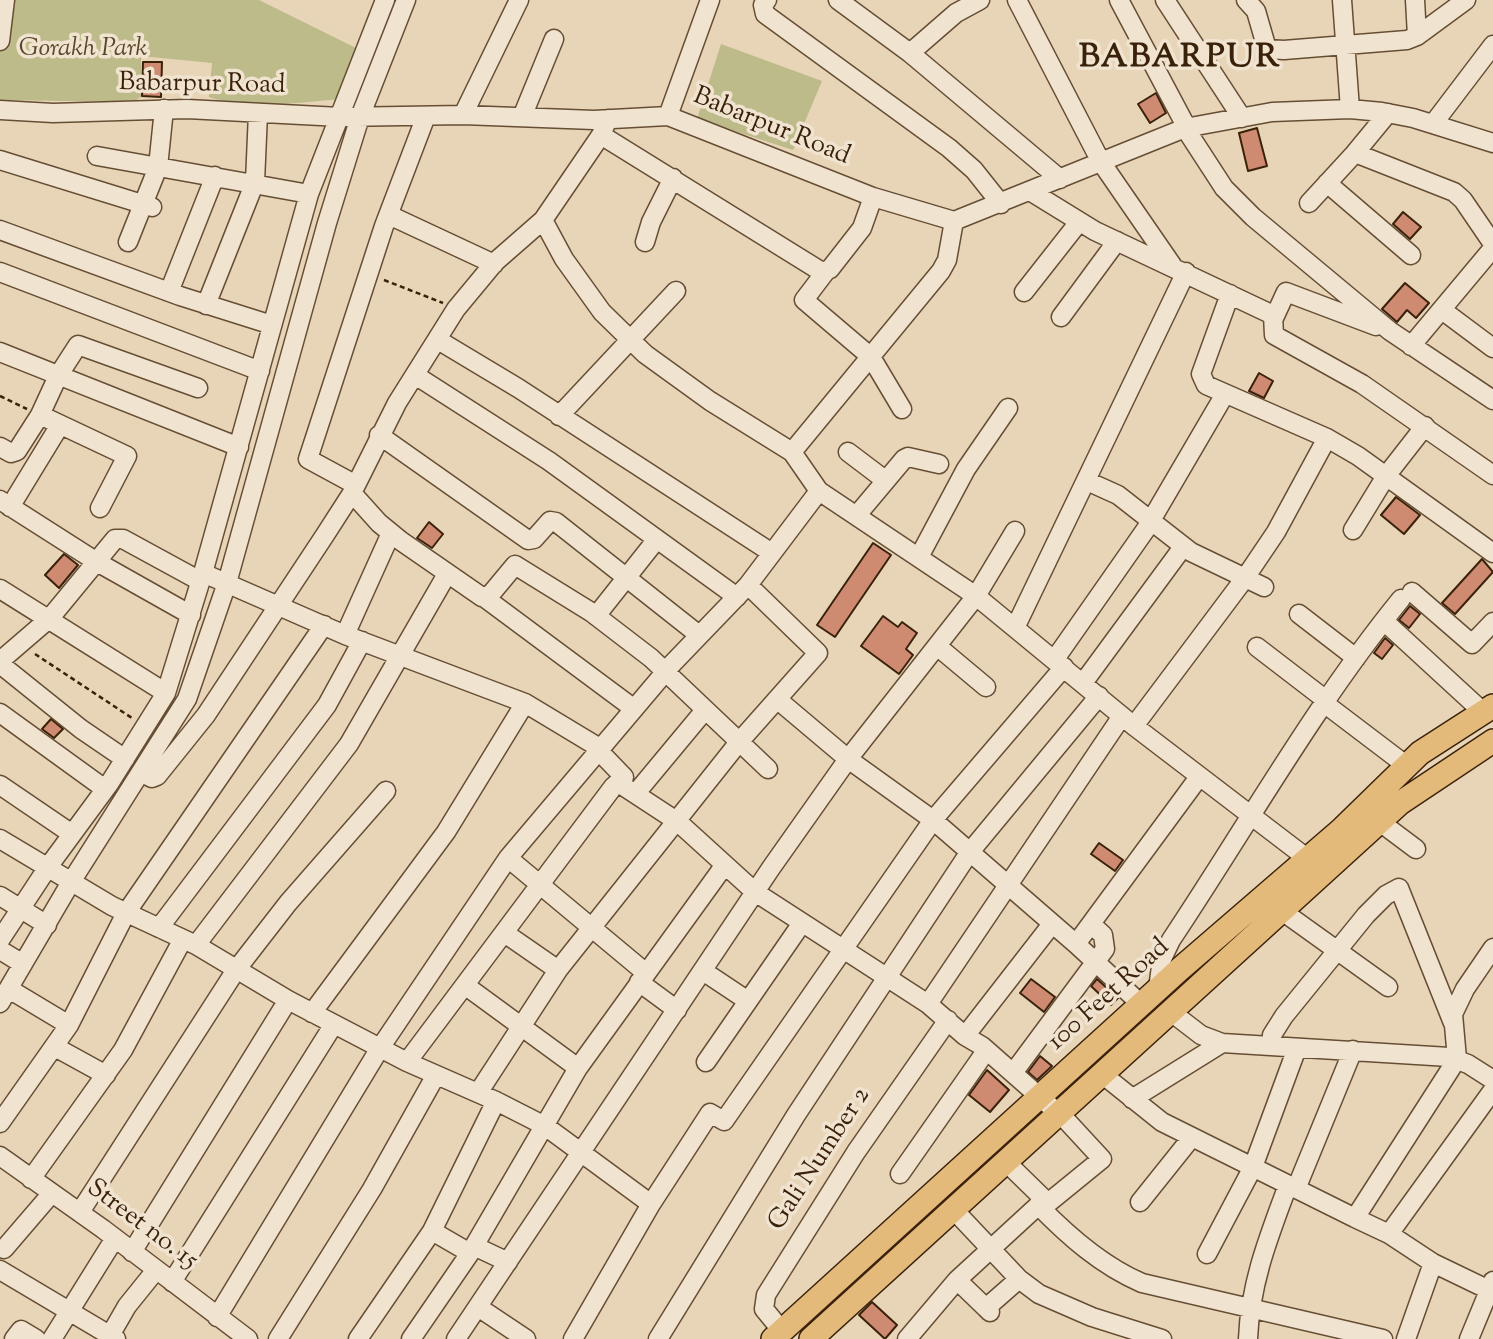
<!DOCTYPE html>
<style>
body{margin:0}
canvas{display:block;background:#e8d4b6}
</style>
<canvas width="1493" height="1339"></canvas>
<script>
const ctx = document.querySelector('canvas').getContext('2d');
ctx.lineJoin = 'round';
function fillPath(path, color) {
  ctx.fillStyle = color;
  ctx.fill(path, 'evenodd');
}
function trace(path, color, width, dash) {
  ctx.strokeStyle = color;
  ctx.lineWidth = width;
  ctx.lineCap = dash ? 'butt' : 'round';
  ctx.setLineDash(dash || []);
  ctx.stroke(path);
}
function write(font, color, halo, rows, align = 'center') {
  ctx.font = font + ' "Sorts Mill Goudy",serif';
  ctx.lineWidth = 7;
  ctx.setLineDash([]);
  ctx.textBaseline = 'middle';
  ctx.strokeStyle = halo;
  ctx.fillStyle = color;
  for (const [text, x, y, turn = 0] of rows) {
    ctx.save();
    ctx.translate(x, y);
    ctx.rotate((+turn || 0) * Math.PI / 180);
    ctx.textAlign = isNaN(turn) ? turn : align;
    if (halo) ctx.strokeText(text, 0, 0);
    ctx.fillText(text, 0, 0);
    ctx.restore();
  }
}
const green = new Path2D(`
 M0 0H259L358 49 342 99C303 102 246 111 209 97L212 63 141 56V97L133 102 0 100Z
 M721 44 822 81 793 150 697 119Z`);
const building = new Path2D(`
 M143 62H162L161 97 142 96Z
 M1156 93 1166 113 1150 123 1138 104Z
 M1257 128 1267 166 1248 171 1239 133Z
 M1403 212 1421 227 1410 239 1393 224Z
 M1405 283 1429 303 1416 318 1407 310 1397 322 1382 309Z
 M1259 373 1273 381 1264 398 1249 391Z
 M1396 497 1420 515 1404 534 1381 515Z
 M429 522 443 534 432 548 417 538Z
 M873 543 891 555 835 637 817 625Z
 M64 554 78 565 59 588 45 575Z
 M1482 559 1493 572 1455 614 1442 603Z
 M1410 606 1420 614 1409 628 1399 620Z
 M883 616 898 627 902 622 917 633 906 649 913 655 899 674 861 646Z
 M1385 638 1393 645 1382 659 1374 653Z
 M51 719 63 729 54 738 42 729Z
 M1099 843 1123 860 1115 871 1091 854Z
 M1031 979 1055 997 1044 1012 1020 993Z
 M1097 979 1118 998 1111 1005 1091 986Z
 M1040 1056 1052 1066 1037 1080 1028 1072Z
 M987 1070 1009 1090 990 1112 969 1095Z
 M872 1302 897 1325 885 1339 859 1315Z`);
const path = new Path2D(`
 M384 280 443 303
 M0 396 27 409
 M35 654 132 718`);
const minor = new Path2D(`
 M767 0 763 5 765 14 949 148 974 170 1001 204
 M838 0 910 53 1060 179
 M1017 0 1101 162 1172 265
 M1119 0 1187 128
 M1165 0 1242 118
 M1246 0 1256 11 1267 49 1284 50 1407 40 1417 36 1466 0
 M1342 0 1350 109
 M1415 0 1417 36
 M0 41 5 0
 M910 53 956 13 980 0
 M0 110 53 113 187 109 340 117 463 115 594 120 668 116 873 197 954 221 1185 128 1272 112 1350 109 1382 112 1413 118 1493 143
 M1388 113 1355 153 1454 192 1463 200 1493 244
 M463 115 519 0
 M668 116 710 0
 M522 117 554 39
 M1433 124 1493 45
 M1185 128 1224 188 1253 217 1390 331 1493 400
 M601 135 822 272 830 269 862 228 873 197
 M97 156 309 194
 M0 160 152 207
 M1327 183 1411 255
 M1030 191 1095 231 1273 315 1274 335 1362 384 1493 475
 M1309 203 1355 153
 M389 215 494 264
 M543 220 564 259 602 312 645 354 710 401 792 452 819 491 976 596 1134 726 1308 859
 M0 230 180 296 272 325
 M128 242 158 167 164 109
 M645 242 651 222 673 178
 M826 271 804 300 871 357 902 409
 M0 272 260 371
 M169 292 215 176
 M1024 292 1079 222
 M1230 294 1201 374 1206 385 1327 438 1358 456 1493 553
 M206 305 255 182 258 113
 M1442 310 1493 348
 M1061 317 1117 241
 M1274 318 1286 292 1376 326
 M438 340 518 388 772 553
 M1411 346 1493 248
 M0 352 239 447
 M415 375 549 461 737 597
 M40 415 58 376 78 345 198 388
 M559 416 676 291
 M379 435 528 540 534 539 550 521 556 522 699 635
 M0 447 11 453 17 451 40 415 127 456 100 508
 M792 452 941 271 947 260 954 221
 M848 452 885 480
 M1087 481 1118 495 1191 552 1264 587
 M356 485 308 459 384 226 426 116
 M352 493 379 523 401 541 482 597 490 595 515 565 591 612 651 658 768 769
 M0 500 97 562 191 615
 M10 507 60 425
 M857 515 904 459 908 457 939 464
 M1353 530 1386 476 1425 426
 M919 557 966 469 1008 408
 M203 573 345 635 525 703 598 747
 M0 589 166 693
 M1412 592 1472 644 1493 622
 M485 598 633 708
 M1299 614 1356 658
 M596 616 657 539
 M1384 621 1483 712
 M1015 628 1186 272
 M345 635 391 533
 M937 646 986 687
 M1257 647 1326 700
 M1055 659 1146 529 1225 394
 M0 661 50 618 115 539H123L200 581
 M0 664 81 729 125 759
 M1083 683 1183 547
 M778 700 848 759 933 820 1076 944
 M1324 703 1407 766
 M0 713 105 789
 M1134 726 1245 578 1276 532 1327 438
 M142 773 152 778 157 776 206 715 325 535 352 493 397 403 456 309 495 262 543 220 601 135 608 119
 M620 784 678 822 755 892 928 1004 965 1036 982 1046 1066 1120 1102 1159 1048 1203 1006 1162
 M0 785 72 834
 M636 793 705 710
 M1380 822 1416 849
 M0 839 112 906 196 945 288 1000 407 1062 496 1101 545 1126 651 1204
 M508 858 646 973
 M0 896 47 925
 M1282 911 1388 987
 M159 928 327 705 362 641
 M506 934 558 970
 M0 940 48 867 109 784 166 693 203 573 309 194 385 0
 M196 945 349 744 447 574
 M0 950 23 964
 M703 971 748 1001
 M639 982 677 1010
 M466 986 578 1068
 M9 989 69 1025
 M1158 989 1162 959 1171 940C1247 826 1314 706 1401 599
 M0 1003 71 882 187 699 227 583 327 223 360 117 406 0
 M928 1004 1122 716
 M1141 1004 1076 944 1199 777
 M1171 1012 1201 1035 1222 1043 1449 1057 1468 1064 1493 1080
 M312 1013 446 832 525 703
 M965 1036 1052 924
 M1271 1046 1272 1035 1284 1016 1366 915 1386 895 1399 888 1453 1023
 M55 1047 106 1075
 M407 1062 613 787 624 777 597 749
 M706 1062 802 923
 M1013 1073 1105 949 1103 935 1091 924
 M1102 1074 1162 1122 1355 1218
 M1493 1090 1389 1234 1433 1263 1493 1292
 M478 1093 558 970 739 742 818 653 748 585
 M1132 1099 1222 1043
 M0 1123 69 1025 126 913 324 625
 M0 1156 103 1229 248 1339
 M900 1174 986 1051
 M31 1179 123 1050 183 939
 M1296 1189 1353 1050
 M1140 1202 1192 1137
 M1038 1205C1068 1236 1102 1266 1142 1283L1383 1339
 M954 1210 1019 1279 1039 1294 1092 1317 1162 1339
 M80 1212 236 970 288 903 386 791
 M432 1231 470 1253
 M1389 1234 1355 1218 1457 1059 1453 1014 1465 989 1493 948
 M474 1246 508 1262
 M4 1249 52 1193
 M132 1252 288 1000
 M1207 1254 1253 1167 1297 1048
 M0 1270 116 1339
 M957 1280 986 1308
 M172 1282 334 1024
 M478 1307 526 1339
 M990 1312 986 1308 1019 1279
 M217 1317 380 1048 508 858 672 664 748 585 819 491
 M782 1331 764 1309 766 1295 856 1152 948 1020
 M14 1339 21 1330 36 1339
 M52 1339 115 1238
 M108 1339 127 1306 156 1270
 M278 1339 372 1189 436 1075
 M358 1339 432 1231 496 1101
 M411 1339 470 1253 578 1068 724 866
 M456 1339 771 868 848 759 976 596 1015 531
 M573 1339 651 1204 710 1113 724 1121 933 820 1064 667
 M658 1339 796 1115 969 853 1099 696
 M907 1339 957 1280 1044 1200
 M1248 1339C1250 1283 1269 1236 1288 1185
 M1406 1339 1433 1263
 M1469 1339 1493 1281`);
const major = new Path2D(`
 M773 1339 1180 969 1341 830 1420 753 1493 706
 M811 1339 1400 803 1493 741`);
const parkNames = [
 ["Gorakh Park",83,51]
];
const streetNames = [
 ["Babarpur Road",202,86,1],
 ["Babarpur Road",771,128,22],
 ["100 Feet Road",1110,996,-42],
 ["Gali Number 2",821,1160,-57],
 ["Street no. 15",141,1226,37]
];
const districtNames = [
 ["BABARPUR",1180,60]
];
fillPath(green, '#bcbb89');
fillPath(building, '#cf8b71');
trace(building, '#3a220a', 2);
trace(minor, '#664e35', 21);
trace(major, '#3a220a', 26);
trace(path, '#3a220a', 2.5, [5, 3.5]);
trace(minor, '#f0e3d0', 18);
trace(major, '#e4ba7b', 23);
write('italic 26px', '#5a482a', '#f0e3d0', parkNames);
write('26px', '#3a220a', '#f0e3d0', streetNames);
ctx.letterSpacing = '2px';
write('bold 33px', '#3a220a', '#f0e3d0', districtNames);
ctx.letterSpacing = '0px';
</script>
